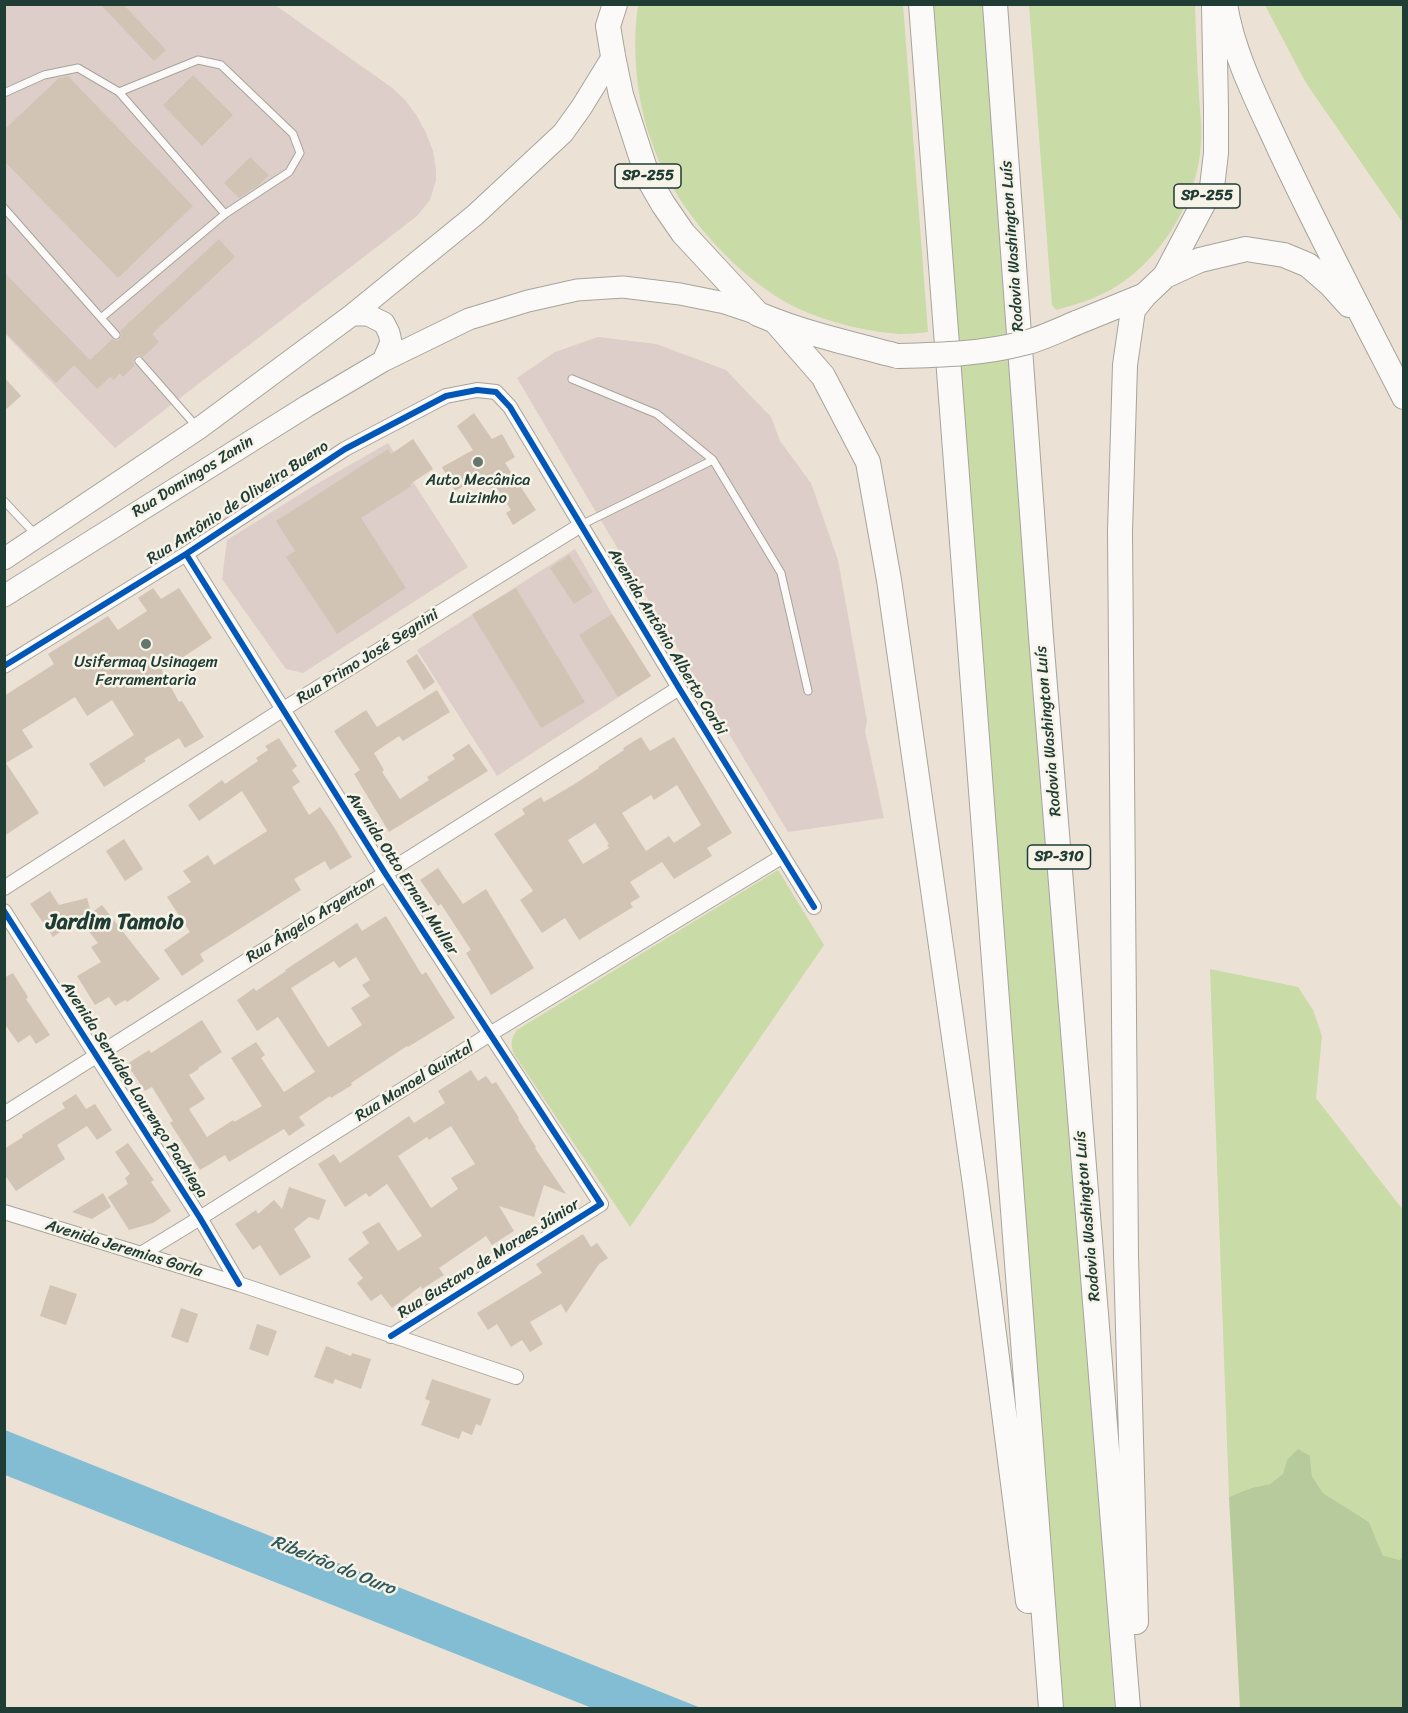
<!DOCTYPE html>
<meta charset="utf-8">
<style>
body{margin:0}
#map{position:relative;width:1408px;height:1713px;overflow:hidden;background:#ebe1d4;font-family:Sriracha,sans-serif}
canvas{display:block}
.frame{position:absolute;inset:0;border:6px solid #1f3d34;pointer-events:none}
</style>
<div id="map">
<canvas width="1408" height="1713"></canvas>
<div class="frame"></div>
</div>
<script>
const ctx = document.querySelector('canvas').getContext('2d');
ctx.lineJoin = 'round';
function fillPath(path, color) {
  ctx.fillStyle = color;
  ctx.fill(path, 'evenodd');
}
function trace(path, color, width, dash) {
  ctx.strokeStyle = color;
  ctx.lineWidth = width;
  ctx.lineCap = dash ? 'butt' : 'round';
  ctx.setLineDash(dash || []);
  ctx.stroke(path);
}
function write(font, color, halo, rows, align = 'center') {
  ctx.font = font + ' Sriracha,sans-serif';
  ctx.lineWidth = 5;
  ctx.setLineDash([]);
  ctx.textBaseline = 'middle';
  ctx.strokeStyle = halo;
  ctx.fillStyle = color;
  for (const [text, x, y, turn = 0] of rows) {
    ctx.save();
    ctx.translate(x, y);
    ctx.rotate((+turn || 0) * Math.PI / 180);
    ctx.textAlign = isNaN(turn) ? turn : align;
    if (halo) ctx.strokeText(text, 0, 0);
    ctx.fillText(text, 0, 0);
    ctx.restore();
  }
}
const industrial = new Path2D(`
 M5 5H275L391 87 405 100 417 116 426 133 433 151 436 170V180L430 200 417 216 115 448 5 334Z
 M598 337 656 344 726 370 771 417 780 441 811 483 838 560 867 721 865 731 884 818 788 832 600 519 517 378 555 352Z
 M388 443 468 567 303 673 286 669 222 579 227 540 310 488Z
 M575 549 612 614 651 676 497 776 417 650Z`);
const green = new Path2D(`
 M638 5H903L928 332C919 333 909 334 900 334 859 331 809 318 774 295 722 261 670 199 651 140 636 97 632 50 638 5Z
 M931 5H983L1115 1708H1058Z
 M1029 5H1195C1196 35 1197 66 1199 96 1200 111 1202 127 1201 142 1199 198 1161 261 1112 289 1094 299 1075 305 1056 310L1052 305Z
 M1265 5H1403V223L1306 83Z
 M778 870 824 945 630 1227 514 1054C510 1045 511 1038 517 1030Z
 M1210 969 1298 987 1313 1010 1322 1036 1316 1098 1403 1210 1404 1557 1401 1560 1383 1557 1369 1522 1323 1493 1312 1476 1310 1456 1287 1460 1284 1474 1270 1484 1251 1488 1229 1497Z`);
const forest = new Path2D(`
 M1298 1449 1310 1456 1312 1476 1323 1493 1369 1522 1383 1556 1400 1560 1403 1557V1708H1240L1229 1497 1251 1488 1270 1484 1283 1474 1287 1460Z`);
const water = new Path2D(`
 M5 1430 701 1708H592L5 1475Z`);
const building = new Path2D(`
 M100 4H123L166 50 154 61Z
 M193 75 233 115 202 146 163 105Z
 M68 76 193 206 118 278 4 161V130L59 78Z
 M250 157 269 175 259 185 239 198 224 183Z
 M219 239 235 257 152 334 159 342 143 357 138 355 135 357 133 362 135 365 123 377 120 373 114 380 110 377 97 389 74 365 56 383 4 331V272L90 360 112 339 117 341 120 339 122 334 120 331Z
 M4 377 21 396 4 411Z
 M474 413 492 439 502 434 515 457 505 463 536 510 513 525 506 513 511 510 496 487 492 491 481 476 455 491 442 467 473 450 457 426Z
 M413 439 433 469 410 484 411 486 361 518 406 588 337 634 286 557 295 551 276 521 388 449 391 454Z
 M569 555 593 592 574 604 550 568Z
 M153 588 161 599 179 588 212 638 162 671 179 702 182 701 204 737 185 748 179 738 144 759 146 761 104 787 89 764 134 735 112 700 87 716 75 697 22 730 33 747 6 763 39 813 4 836V696L54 664 48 654 108 616 118 630 147 611 138 598Z
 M516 588 585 702 541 728 472 614Z
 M612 614 651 676 618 697 579 635Z
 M417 654 435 682 424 690 406 661Z
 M437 690 450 712 403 741 399 736 374 753 384 770 382 772 400 799 429 780 427 777 455 759 452 755 469 744 488 771 389 832 354 774 360 770 334 731 366 710 377 727Z
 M641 737 650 751 674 737 732 833 707 848 712 856 674 879 662 862 630 882 640 897 630 903 633 907 579 940 565 918 542 933 520 900 533 891 494 834 525 814 522 809 541 797 544 802 573 785 599 768 598 767 624 750 623 748ZM677 785 701 825 674 843 669 836 646 851 622 813 651 795 654 800ZM595 823 609 844 607 845 609 848 583 864 568 840Z
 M279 738 297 766 292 770 300 782 292 787 309 815 320 807 332 824 352 857 330 870 325 861 294 879 301 890 200 954 204 961 182 976 164 950 190 932 167 897 191 882 183 871 208 855 214 865 267 831 242 791 199 821 188 805 222 780 225 784 258 761 256 758 268 750 265 746Z
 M124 839 143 869 125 881 106 851Z
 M438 868 463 904 486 889 534 968 491 995 466 953 471 950 441 904 438 906 420 880Z
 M50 891 59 905 87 898 91 913 102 905 160 979 127 1002 125 1000 115 1006 109 997 95 1005 77 976 101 962 91 947 98 943 79 919 53 937 30 904Z
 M386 916 422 975 426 972 455 1018 408 1047 407 1046 351 1083 352 1085 331 1098 330 1096 299 1117 305 1125 289 1136 284 1129 229 1162 225 1155 200 1170 170 1123 173 1121 152 1087 145 1091 127 1064 149 1050 151 1053 202 1020 222 1052 198 1068 199 1069 189 1075 205 1099 189 1109 207 1137 233 1120 234 1122 262 1106 231 1058 256 1042 265 1055 261 1058 284 1092 315 1072 278 1017 257 1031 237 1000 254 988 256 991 286 971 285 970 357 923 362 931ZM356 957 370 980 362 985 370 996 351 1008 362 1025 328 1047 291 988 334 961 339 968Z
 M13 973 28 997 26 999 50 1035 36 1044 30 1035 18 1043 4 1023V978Z
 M471 1070 478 1081 486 1076 492 1084 496 1082 519 1118 518 1119 536 1147 535 1148 566 1194 544 1185 534 1217 499 1206 514 1231 492 1245 486 1236 439 1268 444 1275 422 1289 421 1286 392 1308 381 1294 371 1301 357 1283 363 1278 348 1259 369 1243 362 1232 379 1222 398 1251 422 1236 387 1184 369 1197 366 1193 345 1207 318 1164 334 1154 340 1163 409 1116 414 1123 445 1103 438 1091ZM451 1126 475 1164 451 1178 458 1189 431 1208 398 1156 427 1137 429 1140Z
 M76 1094 86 1109 95 1104 112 1130 97 1140 87 1126 57 1145 65 1159 16 1191 4 1174V1149L23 1137 22 1135 65 1108 62 1103Z
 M128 1143 154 1180 151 1182 171 1211 153 1223 129 1230 108 1197 128 1184 125 1178 130 1174 115 1152Z
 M289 1187 326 1200 319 1220 309 1217 294 1229 311 1257 280 1276 260 1245 253 1250 235 1224 256 1210 258 1214 274 1200 282 1209Z
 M103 1193 111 1207 92 1219 72 1212Z
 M583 1234 591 1247 597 1243 608 1258 599 1264 566 1313 561 1304 530 1322 543 1344 530 1352 522 1340 511 1347 497 1324 488 1330 477 1313 542 1273 536 1264Z
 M50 1285 77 1294 66 1325 40 1316Z
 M181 1308 198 1314 188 1343 171 1337Z
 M257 1324 277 1331 268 1356 249 1349Z
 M326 1346 351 1356 352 1353 371 1359 361 1389 335 1379 333 1384 314 1377Z
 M432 1379 491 1399 481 1426 476 1424 472 1435 462 1431 459 1439 421 1425 430 1401 425 1399Z`);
const lane = new Path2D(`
 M4 93 44 75 78 68 119 92 225 214
 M4 208 116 335
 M101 318 225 214 289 172 300 153 293 134 221 65 198 60 119 92
 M139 361 197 427
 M572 379 657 414 713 460 781 573 808 691
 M4 501 36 535
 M581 525 713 460`);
const street = new Path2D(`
 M186 554 385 873 601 1204 391 1336
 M4 666 186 554 345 449 446 396 477 390 496 392 510 407 679 688 814 907
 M4 888 282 710 581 525
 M4 911 200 1218 239 1284
 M4 1114 679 688
 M4 1212 239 1284 516 1377
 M141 1254 200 1218 490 1034 783 856`);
const primary = new Path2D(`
 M352 315H368L384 323 389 333 391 342 383 361
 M4 559 198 429 352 315 475 215 563 133 581 108 613 56
 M4 596 307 406 383 361 469 319 528 301 577 290 623 287 680 294 725 303 758 314`);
const highway = new Path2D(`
 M615 4 608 26 613 56 621 95 648 178 663 204 683 233 758 314C803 333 851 344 898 356
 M921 4 1051 1708
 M995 4 1041 637 1128 1708
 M1225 4C1233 55 1259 104 1280 150 1319 233 1362 315 1404 397
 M1165 276 1200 260 1246 249 1284 255 1308 265 1331 285 1349 305
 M775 321 823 376 868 462 889 580 975 1185 1028 1601
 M1076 323 1145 295 1165 276 1212 187 1216 153V110L1214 4
 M1136 1622 1126 1256 1120 531 1125 365 1133 310 1145 295`);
const highwayBridge = new Path2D(`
 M898 356C940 355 983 354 1024 343 1041 339 1059 330 1076 323`);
const cycleway = new Path2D(`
 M186 554 385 873 601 1204 391 1336
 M4 666 186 554 345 449 446 396 477 390 496 392 510 407 679 688 814 907
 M4 911 200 1218 239 1284`);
const markers = [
 [478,462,6,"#66766c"],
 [146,644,6,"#66766c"]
];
const shields = [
 [648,176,66],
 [1207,196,66],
 [1059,857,63]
];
const shieldNames = [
 ["SP-255",648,176],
 ["SP-255",1207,196],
 ["SP-310",1059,857]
];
const streetNames = [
 ["Rodovia Washington Luís",1013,246,-94],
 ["Rua Domingos Zanin",193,477,-32],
 ["Rua Antônio de Oliveira Bueno",238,503,-33],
 ["Avenida Antônio Alberto Corbi",667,642,59],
 ["Rua Primo José Segnini",368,657,-32],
 ["Rodovia Washington Luís",1049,731,-95],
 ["Avenida Otto Ernani Muller",402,874,57],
 ["Rua Ângelo Argenton",311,920,-32],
 ["Rua Manoel Quintal",415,1082,-32],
 ["Avenida Servídeo Lourenço Pachiega",134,1090,57],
 ["Rodovia Washington Luís",1088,1216,-95],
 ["Avenida Jeremias Gorla",124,1249,17],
 ["Rua Gustavo de Moraes Júnior",489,1259,-32]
];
const poiNames = [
 ["Auto Mecânica",478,481],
 ["Luizinho",478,499],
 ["Usifermaq Usinagem",146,663],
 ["Ferramentaria",146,681]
];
const waterNames = [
 ["Ribeirão do Ouro",333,1566,22]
];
const districtNames = [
 ["Jardim Tamoio",115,923]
];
fillPath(industrial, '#ddceca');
fillPath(green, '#c9dba6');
fillPath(forest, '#b6ca9c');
fillPath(water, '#83bdd3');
fillPath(building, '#d2c4b5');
trace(lane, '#a6a49b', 9);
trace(street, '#a6a49b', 16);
trace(primary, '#a6a49b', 23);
trace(highway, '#a6a49b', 26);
trace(lane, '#fcfaf9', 7);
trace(street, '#fcfaf9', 14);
trace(primary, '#fcfaf9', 21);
trace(highway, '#fcfaf9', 24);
trace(highwayBridge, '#a6a49b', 26, []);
trace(highwayBridge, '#fcfaf9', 24);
trace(cycleway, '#0057b8', 6);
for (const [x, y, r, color] of markers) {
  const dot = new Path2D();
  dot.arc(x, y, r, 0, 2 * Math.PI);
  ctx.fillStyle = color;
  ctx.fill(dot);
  trace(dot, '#f7f3e8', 2);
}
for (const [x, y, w] of shields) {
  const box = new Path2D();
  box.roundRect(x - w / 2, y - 12, w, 24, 4.5);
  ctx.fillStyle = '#f7f3e8';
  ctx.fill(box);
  trace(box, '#1f3d34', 1.5);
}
write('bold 15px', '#1f3d34', null, shieldNames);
write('16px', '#1f3d34', '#f7f3e8', streetNames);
write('16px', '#1f3d34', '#f7f3e8', poiNames);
write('italic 18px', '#2d595c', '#f7f3e8', waterNames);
write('bold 22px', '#1f3d34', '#f7f3e8', districtNames);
</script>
